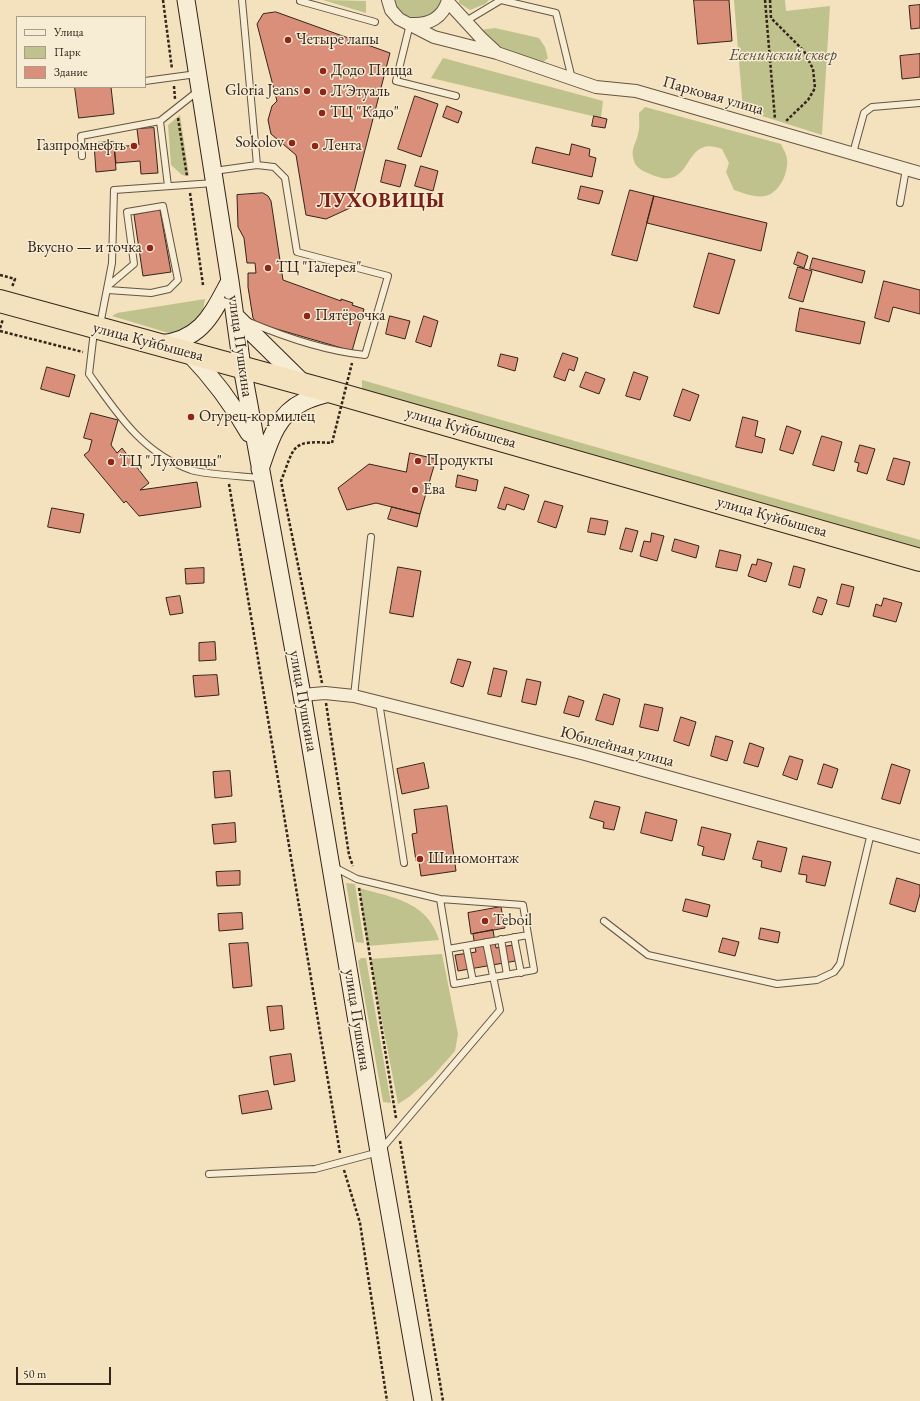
<!DOCTYPE html>
<meta charset="utf-8">
<style>
body{margin:0}
#map{position:relative;width:920px;height:1401px;overflow:hidden;background:#f3e2bd;font-family:"EB Garamond",serif}
canvas{display:block}
.legend{position:absolute;left:16px;top:16px;width:130px;height:72px;box-sizing:border-box;background:#f7ecd4;border:1px solid #a99c8a;margin:0;padding:5px 7px;list-style:none;font-size:12px;color:#34241a}
.legend li{display:flex;align-items:center;gap:8px;height:20px}
.legend b{width:20px;border:1px solid #a99c8a}
.scale{position:absolute;left:16px;top:1367px;width:95px;height:18px;box-sizing:border-box;border:2px solid #34241a;border-top:0;padding-left:5px;font-size:12px;line-height:14px;white-space:nowrap;color:#34241a;-webkit-text-stroke:3px #f7ecd4;paint-order:stroke}
</style>
<div id="map">
<canvas width="920" height="1401"></canvas>
<ul class="legend">
<li><b style="height:5px;background:#f7ecd4"></b>Улица</li>
<li><b style="height:11px;background:#c0c28d"></b>Парк</li>
<li><b style="height:11px;background:#d98f7a"></b>Здание</li>
</ul>
<div class="scale">50 m</div>
</div>
<script>
const ctx = document.querySelector('canvas').getContext('2d');
ctx.lineJoin = 'round';
function fillPath(path, color) {
  ctx.fillStyle = color;
  ctx.fill(path, 'evenodd');
}
function trace(path, color, width, dash) {
  ctx.strokeStyle = color;
  ctx.lineWidth = width;
  ctx.lineCap = dash ? 'butt' : 'round';
  ctx.setLineDash(dash || []);
  ctx.stroke(path);
}
function write(font, color, halo, rows, align = 'center') {
  ctx.font = font + ' "EB Garamond",serif';
  ctx.lineWidth = 3;
  ctx.setLineDash([]);
  ctx.textBaseline = 'middle';
  ctx.strokeStyle = halo;
  ctx.fillStyle = color;
  for (const [text, x, y, turn = 0] of rows) {
    ctx.save();
    ctx.translate(x, y);
    ctx.rotate((+turn || 0) * Math.PI / 180);
    ctx.textAlign = isNaN(turn) ? turn : align;
    if (halo) ctx.strokeText(text, 0, 0);
    ctx.fillText(text, 0, 0);
    ctx.restore();
  }
}
const green = new Path2D(`
 M323 0 366 1V13Z
 M394 0H441C435 23 400 24 394 0Z
 M459 0H489L485 4 470 10 459 3Z
 M734 0H785L786 11 830 6 822 135 743 110Z
 M495 28 539 38 545 47 548 58 541 64 499 49 480 30Z
 M443 58 603 101 601 118 431 78Z
 M645 107 781 144C782 147 785 151 786 155 791 168 780 194 765 196 755 198 743 193 734 190L726 172 729 163 722 149C680 133 696 195 650 174 643 171 636 168 634 161 630 149 636 144 638 134 640 128 639 120 639 113Z
 M180 115 189 176 182 175 171 165 168 125Z
 M205 299 202 316 187 330 172 334 112 316 117 313Z
 M362 380 920 540V551L362 391Z
 M346 883 355 884 364 943 356 942Z
 M359 888C394 898 427 901 439 940L367 946Z
 M442 954 458 1034 455 1051 432 1077 409 1097 398 1104 370 959Z
 M361 958H366L391 1103 383 1102 358 961Z`);
const building = new Path2D(`
 M694 0H729L732 41 698 44Z
 M920 5V28L911 29 909 6Z
 M276 12 390 53 350 208 326 219 306 215 296 155 271 134 268 120 272 106 277 101 257 24 263 14Z
 M920 54V77L902 79 900 56Z
 M75 87H111L114 114 79 118Z
 M415 96 438 104 421 157 398 149Z
 M447 106 462 112 458 123 443 117Z
 M594 116 607 119 605 128 592 126Z
 M154 128 158 173 141 174 140 161 116 163 114 147 139 145 137 129Z
 M114 142 116 170 96 172 94 143Z
 M572 144 590 149 589 156 596 158 592 177 532 163 536 147 569 155Z
 M386 160 406 165 400 187 381 182Z
 M421 166 438 171 433 191 415 186Z
 M581 186 603 191 599 204 578 199Z
 M630 190 654 196 637 261 612 255Z
 M263 193 268 196 271 201 283 280 341 301V299L353 303 352 305 364 309 352 351 263 325 256 322 253 318 248 287V273H256L255 263H247L244 238 238 227 237 195Z
 M654 196 767 223 761 251 647 223Z
 M160 210 171 272 143 276 134 215Z
 M798 252 808 256 804 268 794 264Z
 M709 253 735 260 719 314 694 307Z
 M813 258 865 271 862 283 810 269Z
 M798 267 812 271 803 302 789 298Z
 M884 281 920 290V314L893 307 889 322 875 318Z
 M800 308 865 322 860 344 796 331Z
 M390 316 410 321 405 339 386 334Z
 M424 316 438 321 431 347 416 342Z
 M563 353 578 358 574 371 569 369 565 381 554 377Z
 M501 354 518 358 515 371 498 366Z
 M47 367 75 375 69 397 41 389Z
 M586 372 605 379 599 394 580 387Z
 M634 372 648 377 640 400 626 396Z
 M683 389 699 395 690 421 674 416Z
 M91 413 118 420 111 445 117 453 122 448 149 483 140 490 197 482 201 507 139 516 126 501 124 503 84 455 89 451 92 440 84 438Z
 M743 417 758 421 755 436 765 439 762 453 736 447Z
 M787 426 801 431 793 454 780 450Z
 M822 436 842 442 834 471 813 465Z
 M860 445 875 449 867 474 857 471 859 463 855 462Z
 M410 453 436 459 420 514 376 503 347 510 338 488 369 464 406 472Z
 M894 458 910 462 904 485 887 480Z
 M458 475 478 480 476 491 456 487Z
 M505 487 529 495 524 510 507 504 505 510 498 508Z
 M545 501 563 506 556 528 538 522Z
 M392 507 420 514 417 527 388 519Z
 M52 508 84 514 80 533 48 527Z
 M591 518 608 521 605 535 588 532Z
 M626 528 638 531 632 552 620 549Z
 M652 533 664 536 657 561 640 556 644 541 650 542Z
 M675 539 699 546 696 558 672 551Z
 M720 550 741 555 737 571 716 567Z
 M758 559 772 563 766 582 748 576 752 564 756 565Z
 M794 566 805 569 800 588 789 585Z
 M398 567 421 571 413 617 390 613Z
 M204 568V583L186 584 185 569Z
 M842 584 854 587 849 607 837 604Z
 M180 596 183 613 170 615 166 598Z
 M818 597 827 600 822 615 813 612Z
 M884 598 902 603 896 622 873 616 876 604 881 606Z
 M215 642 216 660 199 661V643Z
 M458 659 471 662 463 687 451 683Z
 M494 668 507 671 501 697 488 694Z
 M217 675 219 695 195 697 193 676Z
 M527 679 541 682 536 705 522 702Z
 M604 694 620 699 613 725 596 720Z
 M569 696 584 701 579 717 564 713Z
 M645 704 663 708 658 731 640 727Z
 M681 717 696 722 689 746 674 741Z
 M716 736 733 741 727 761 711 756Z
 M750 743 764 748 758 767 744 763Z
 M790 756 803 760 797 780 783 775Z
 M424 763 429 788 402 794 397 769Z
 M824 764 838 769 832 788 818 784Z
 M892 764 910 770 900 804 882 799Z
 M230 771 232 796 215 798 213 772Z
 M595 801 620 807 614 830 603 828 604 822 590 818Z
 M447 806 456 871 421 876 419 862 416 861 412 834 417 833 414 810Z
 M646 812 677 820 672 841 641 833Z
 M235 823 236 842 214 844 212 825Z
 M702 827 731 834 724 860 702 855 704 847 698 845Z
 M758 841 787 848 781 872 761 867 762 861 753 859Z
 M803 856 831 862 825 886 806 882 807 875 799 874Z
 M240 871V885L217 886 216 872Z
 M897 878 920 885V894L915 912 890 904Z
 M686 899 710 905 707 917 683 911Z
 M501 907 505 928 471 934 468 913Z
 M242 913 243 929 219 931 218 914Z
 M761 928 780 932 778 943 759 939Z
 M493 930 496 948 518 944 521 960 458 971 455 955 476 952 473 934Z
 M723 938 739 942 735 956 719 952Z
 M248 943 252 986 233 988 229 944Z
 M282 1006 284 1029 270 1031 267 1007Z
 M291 1054 295 1081 274 1085 270 1057Z
 M268 1091 272 1109 242 1114 239 1096Z`);
const path = new Path2D(`
 M163 0 172 69
 M765 0 775 119
 M770 0 771 18 804 51 813 69 815 88 808 100 785 122
 M174 86 175 99
 M178 118 187 176
 M190 193 203 285
 M0 275 15 279 12 287
 M0 328 3 319
 M0 331 83 352
 M229 484 340 1153
 M322 683 281 481C295 446 290 440 332 443
 M326 703 349 855 353 866
 M359 888 396 1118
 M400 1141 443 1401
 M344 1170 360 1223 387 1401`);
const lane = new Path2D(`
 M300 1 375 22
 M466 21 501 0 556 13 572 79
 M410 24 396 81 456 96
 M145 81 197 74
 M853 153 864 113 872 107 920 103
 M82 156 81 136 160 121
 M214 171 257 165 242 0
 M168 186 160 121 198 91
 M900 203 906 169
 M108 290 151 293 169 289 178 280 163 206 127 212 134 264 108 286
 M249 322C287 338 325 351 365 355L388 276 297 252 285 178 274 167 257 165
 M100 325 112 263 114 190 214 183
 M94 331 89 374C117 413 142 453 191 470 208 475 242 476 261 478
 M354 696 371 537
 M379 702 404 863
 M334 867 357 879 440 899 523 905 534 970 454 984 440 899
 M604 921 648 955 777 984 817 980 834 972 840 964 871 833
 M514 937 521 973
 M501 939 507 975
 M466 946 473 981
 M448 949 528 935
 M209 1174 315 1169 379 1152 500 1010 486 942`);
const street = new Path2D(`
 M388 0 391 10 399 19 434 37 497 53 596 87 636 91 920 173
 M448 2 482 39 495 51
 M411 24C429 25 443 18 448 0
 M302 695 325 693 354 696 585 754 920 847`);
const secondary = new Path2D(`
 M186 0 230 281 242 367 302 695 379 1152 423 1401
 M235 316 304 384
 M160 344C202 340 212 314 230 281
 M188 352C212 377 232 403 249 433
 M260 469C269 443 276 415 303 402 312 397 323 395 332 392`);
const highway = new Path2D(`
 M0 301 332 392 920 560`);
const pathBridge = new Path2D(`
 M332 443 352 363`);
const markers = [
 [288,40,4,"#8f2418"],
 [323,71,4,"#8f2418"],
 [307,91,4,"#8f2418"],
 [323,92,4,"#8f2418"],
 [322,113,4,"#8f2418"],
 [292,143,4,"#8f2418"],
 [134,146,4,"#8f2418"],
 [315,146,4,"#8f2418"],
 [150,248,4,"#8f2418"],
 [268,268,4,"#8f2418"],
 [307,316,4,"#8f2418"],
 [191,417,4,"#8f2418"],
 [418,461,4,"#8f2418"],
 [111,462,4,"#8f2418"],
 [415,490,4,"#8f2418"],
 [420,859,4,"#8f2418"],
 [485,921,4,"#8f2418"]
];
const poiNames = [
 ["Четыре лапы",296,40],
 ["Додо Пицца",331,71],
 ["Gloria Jeans",299,91,"right"],
 ["Л'Этуаль",331,92],
 ["ТЦ \"Кадо\"",330,113],
 ["Sokolov",284,143,"right"],
 ["Газпромнефть",126,146,"right"],
 ["Лента",323,146],
 ["Вкусно — и точка",142,248,"right"],
 ["ТЦ \"Галерея\"",276,268],
 ["Пятёрочка",315,316],
 ["Огурец-кормилец",199,417],
 ["Продукты",426,461],
 ["ТЦ \"Луховицы\"",119,462],
 ["Ева",423,490],
 ["Шиномонтаж",428,859],
 ["Teboil",493,921]
];
const parkNames = [
 ["Есенинский сквер",783,56]
];
const streetNames = [
 ["Парковая улица",713,96,16],
 ["улица Куйбышева",148,342,15],
 ["улица Пушкина",240,346,82],
 ["улица Куйбышева",461,428,16],
 ["улица Куйбышева",772,517,16],
 ["улица Пушкина",303,701,80],
 ["Юбилейная улица",617,747,15],
 ["улица Пушкина",357,1020,81]
];
const districtNames = [
 ["ЛУХОВИЦЫ",381,202]
];
fillPath(green, '#c0c28d');
fillPath(building, '#d98f7a');
trace(building, '#34241a', 1);
trace(lane, '#645443', 8);
trace(street, '#645443', 14);
trace(secondary, '#34241a', 19);
trace(highway, '#34241a', 24);
trace(path, '#34241a', 2.5, [3, 2]);
trace(lane, '#f7ecd4', 6);
trace(street, '#f7ecd4', 12);
trace(secondary, '#f7ecd4', 17);
trace(highway, '#f3e2bd', 22);
trace(pathBridge, '#34241a', 2.5, [3, 2]);
for (const [x, y, r, color] of markers) {
  const dot = new Path2D();
  dot.arc(x, y, r, 0, 2 * Math.PI);
  ctx.fillStyle = color;
  ctx.fill(dot);
  trace(dot, '#f7ecd4', 1.5);
}
write('16px', '#34241a', '#f7ecd4', poiNames, 'left');
write('italic 16px', '#574c37', '#f7ecd4', parkNames);
write('16px', '#34241a', '#f7ecd4', streetNames);
ctx.letterSpacing = '1px';
write('bold 20px', '#7a1f14', '#f7ecd4', districtNames);
ctx.letterSpacing = '0px';
</script>
